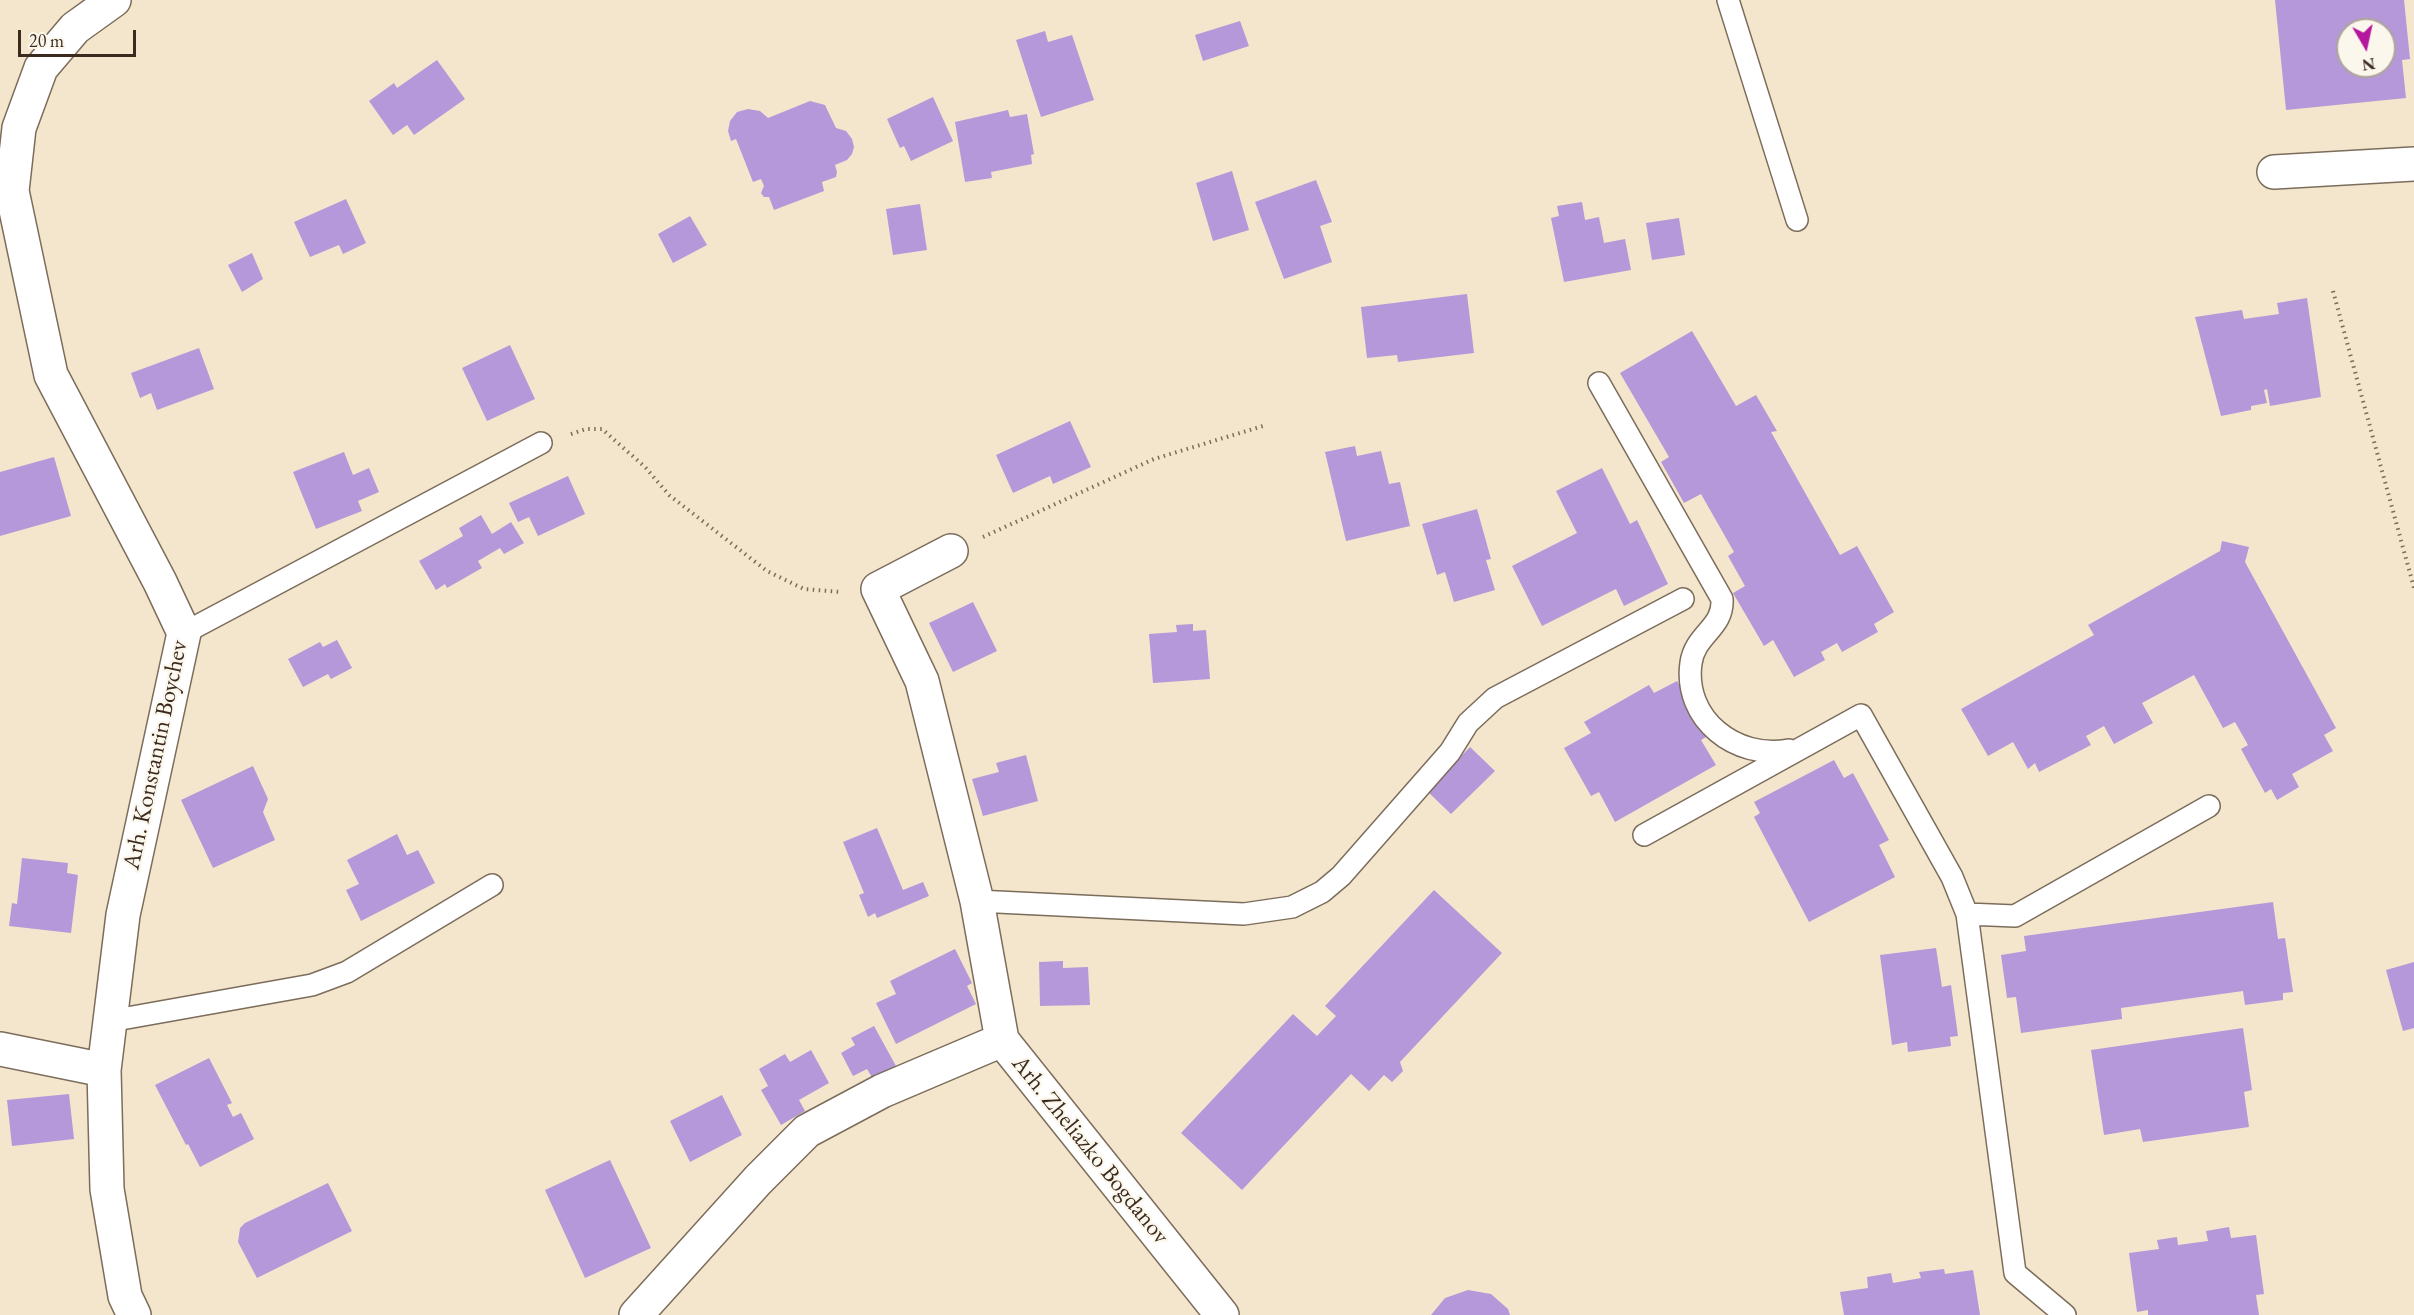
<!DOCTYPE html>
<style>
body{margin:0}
#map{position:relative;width:2414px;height:1315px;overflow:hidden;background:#f4e6cc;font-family:"EB Garamond",serif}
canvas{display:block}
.north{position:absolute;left:2336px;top:18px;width:60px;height:60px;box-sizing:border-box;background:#fbf7ec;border:2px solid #aea59a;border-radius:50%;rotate:171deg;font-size:16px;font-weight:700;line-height:24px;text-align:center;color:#3b2a1e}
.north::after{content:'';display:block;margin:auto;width:21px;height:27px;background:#b5179e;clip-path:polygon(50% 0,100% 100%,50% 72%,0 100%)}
.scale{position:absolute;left:18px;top:30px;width:118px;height:27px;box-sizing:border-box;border:3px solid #3b2a1e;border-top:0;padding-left:8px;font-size:18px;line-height:21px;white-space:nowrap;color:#3b2a1e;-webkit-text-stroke:4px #fbf7ec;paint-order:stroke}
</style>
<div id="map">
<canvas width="2414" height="1315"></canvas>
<div class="north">N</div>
<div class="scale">20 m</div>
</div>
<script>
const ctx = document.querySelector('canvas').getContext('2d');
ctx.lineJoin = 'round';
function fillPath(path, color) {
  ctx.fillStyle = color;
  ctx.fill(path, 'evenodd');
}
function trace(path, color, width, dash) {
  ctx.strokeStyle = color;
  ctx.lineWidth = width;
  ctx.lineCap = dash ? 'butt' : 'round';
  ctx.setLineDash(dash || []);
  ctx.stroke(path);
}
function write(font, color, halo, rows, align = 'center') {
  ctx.font = font + ' "EB Garamond",serif';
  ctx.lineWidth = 4.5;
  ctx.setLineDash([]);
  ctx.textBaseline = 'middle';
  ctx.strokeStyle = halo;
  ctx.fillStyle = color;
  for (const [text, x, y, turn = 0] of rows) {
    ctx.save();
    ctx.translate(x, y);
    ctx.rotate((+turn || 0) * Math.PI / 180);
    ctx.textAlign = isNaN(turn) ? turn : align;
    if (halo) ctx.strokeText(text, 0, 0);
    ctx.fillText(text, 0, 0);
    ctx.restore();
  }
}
const building = new Path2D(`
 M2275 0H2404L2410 59 2402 60 2406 98 2286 110ZM2348 30H2384V66H2348Z
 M1240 21 1249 46 1203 61 1195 35Z
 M1045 31 1048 42 1072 35 1094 100 1041 117 1016 40Z
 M437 60 465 99 414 135 407 125 393 135 369 101 394 83 397 88Z
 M933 97 953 141 911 161 904 146 900 148 887 119Z
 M810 101 825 105 836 128 846 131 852 139 854 147 852 154 847 160 835 165 837 172 836 177 822 182 824 191 774 210 769 197H764L761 193 764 186 761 179 753 182 736 139 731 141 728 131 730 121 737 112 748 109 760 111 768 118Z
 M1008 110 1010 117 1027 114 1034 154 1031 155 1032 164 991 172 992 178 965 182 955 122Z
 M1232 171 1249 230 1213 241 1196 183Z
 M1316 180 1332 222 1320 226 1332 262 1284 279 1255 202Z
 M346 199 366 243 343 254 339 245 310 257 294 222Z
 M1582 202 1585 220 1599 217 1604 243 1625 239 1631 270 1564 282 1551 218 1559 216 1557 206Z
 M920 204 927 250 893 255 886 209Z
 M690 216 707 245 673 263 658 234Z
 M1679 218 1685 255 1652 260 1646 223Z
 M252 253 263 279 242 292 228 265Z
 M1467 294 1474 353 1398 362 1397 355 1367 358 1361 307Z
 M2307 298 2321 397 2270 406 2267 389 2264 390 2267 403 2251 406V410L2221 416 2195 317 2242 310 2244 319 2279 314 2277 303Z
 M1692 331 1736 406 1756 395 1777 431 1771 432 1840 555 1857 546 1894 612 1874 624 1878 632 1842 652 1837 643 1821 652 1825 660 1794 677 1773 640 1764 646 1733 593 1745 586 1728 556 1734 552 1701 494 1684 503 1661 462 1669 457 1620 373Z
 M510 345 535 399 487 421 462 368Z
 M199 348 214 389 157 410 151 393 140 398 131 373Z
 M1070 421 1091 467 1053 484 1050 476 1013 493 996 455Z
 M1355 446 1357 456 1381 451 1389 484 1400 482 1410 526 1346 541 1325 452Z
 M344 452 353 475 369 468 379 492 358 501 362 511 316 529 293 472Z
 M54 457 71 516 0 536V472Z
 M1602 468 1630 524 1637 520 1668 584 1624 606 1616 589 1542 626 1512 566 1577 533 1556 491Z
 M568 476 585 514 538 536 529 517 518 522 509 503Z
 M1477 509 1491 559 1486 560 1495 590 1454 602 1445 572 1437 575 1422 524Z
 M481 515 492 534 511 522 524 543 504 554 500 548 478 561 482 568 447 588 445 584 436 590 419 561 463 536 459 528Z
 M2222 541 2249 547 2245 562 2336 728 2324 735 2333 751 2292 774 2299 787 2277 800 2271 789 2265 793 2241 749 2248 745 2235 722 2223 728 2194 675 2142 703 2153 723 2114 744 2104 726 2086 736 2091 745 2039 772 2035 763 2028 769 2013 742 1988 756 1961 709 2094 635 2088 625 2220 551Z
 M973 602 997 651 953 672 929 623Z
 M1193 624V631L1206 630 1210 679 1153 683 1149 634 1177 632 1176 625Z
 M337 640 352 668 331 679 328 674 303 687 288 659 320 642 323 647Z
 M1677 681 1708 736 1701 740 1716 765 1615 822 1599 792 1591 796 1564 748 1591 733 1584 722 1649 685 1654 693Z
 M1470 747 1495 771 1451 814 1427 791Z
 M1026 755 1038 801 983 816 972 779 999 772 996 763Z
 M1834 760 1844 778 1853 773 1889 840 1879 845 1895 877 1809 922 1754 817 1760 813 1754 802Z
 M253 766 268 799 263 812 275 840 213 868 181 800Z
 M877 828 903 890 923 882 929 896 877 918 875 913 868 917 859 895 864 893 843 842Z
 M397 834 407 855 418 850 435 883 361 921 346 890 359 884 347 860Z
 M22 858 68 863 67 873 78 875 71 933 9 926 12 903 17 904Z
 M1434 890 1502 953 1400 1062 1403 1071 1392 1082 1384 1075 1369 1091 1351 1074 1242 1190 1181 1133 1293 1014 1317 1036 1336 1016 1325 1006Z
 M2273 902 2278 939 2285 938 2293 992 2283 993V1000L2245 1005 2243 991 2121 1008 2122 1019 2021 1033 2016 997 2007 998 2001 955 2026 951 2024 936Z
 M1936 948 1942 987 1951 985 1958 1036 1950 1037 1951 1046 1908 1052 1907 1042 1892 1045 1880 955Z
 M955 949 972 983 967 986 976 1004 896 1044 876 1003 896 994 890 981Z
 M1063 961V968L1088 967 1090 1005 1040 1006 1039 962Z
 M2414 962V1028L2403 1031 2386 970Z
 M874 1026 896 1066 873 1079 867 1069 853 1076 841 1053 855 1045 851 1038Z
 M2243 1028 2252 1090 2244 1092 2249 1127 2143 1142 2140 1129 2104 1135 2091 1050Z
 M811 1050 829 1083 799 1100 805 1111 781 1125 761 1090 768 1086 759 1069 785 1054 790 1062Z
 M209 1058 232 1103 227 1105 233 1117 241 1113 254 1139 200 1167 188 1144 186 1145 155 1085Z
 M69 1094 74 1139 12 1146 7 1100Z
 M722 1095 742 1135 690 1162 670 1121Z
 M610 1160 651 1248 585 1278 545 1190Z
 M328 1183 352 1231 257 1278 238 1242 240 1228 245 1223Z
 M2229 1227 2231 1238 2256 1235 2264 1294 2256 1295 2259 1315H2148V1310L2137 1312 2129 1253 2159 1249 2157 1240 2177 1237 2178 1245 2208 1241 2206 1231Z
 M1944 1269 1945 1274 1973 1270 1980 1315H1844L1840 1292 1868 1288 1867 1277 1891 1273 1893 1283 1921 1278 1919 1272Z
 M1468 1290 1491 1294 1508 1309 1510 1315H1431L1445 1298Z`);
const path = new Path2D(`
 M2333 291 2414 588
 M571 434 586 429H602L645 467 669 495 767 571 804 589 841 592
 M983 537 1154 459 1263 426`);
const service = new Path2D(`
 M1728 0 1797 220
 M1599 383 1722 599C1724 628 1695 634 1691 663 1683 719 1736 760 1789 750
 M184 633 541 443
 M1644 835 1861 715 1952 877 1967 914 2015 1273 2065 1315
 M977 901 1244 914 1292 907 1322 892 1341 876 1450 752 1468 723 1495 698 1683 599
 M1967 914 2015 916 2209 806
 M110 1021 312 985 347 972 492 885`);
const minor = new Path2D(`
 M2274 172 2414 164
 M0 191H12L19 128 41 68 75 28 114 0
 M12 191 51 375 160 582 184 633 123 915 104 1070 107 1189 125 1296 134 1315
 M951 551 878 589 922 681 977 901 1002 1040
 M0 1049 104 1070
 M636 1315 758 1180 807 1131 882 1091 1002 1040 1222 1315`);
const streetNames = [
 ["Arh. Konstantin Boychev",156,755,-78],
 ["Arh. Zheliazko Bogdanov",1090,1150,51]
];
fillPath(building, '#b498d9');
trace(service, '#7c6c5b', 24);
trace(minor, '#7c6c5b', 36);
trace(path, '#7c6c5b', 4, [1.5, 4.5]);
trace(service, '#fff', 21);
trace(minor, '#fff', 33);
write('24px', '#3b2a1e', '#fbf7ec', streetNames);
</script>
